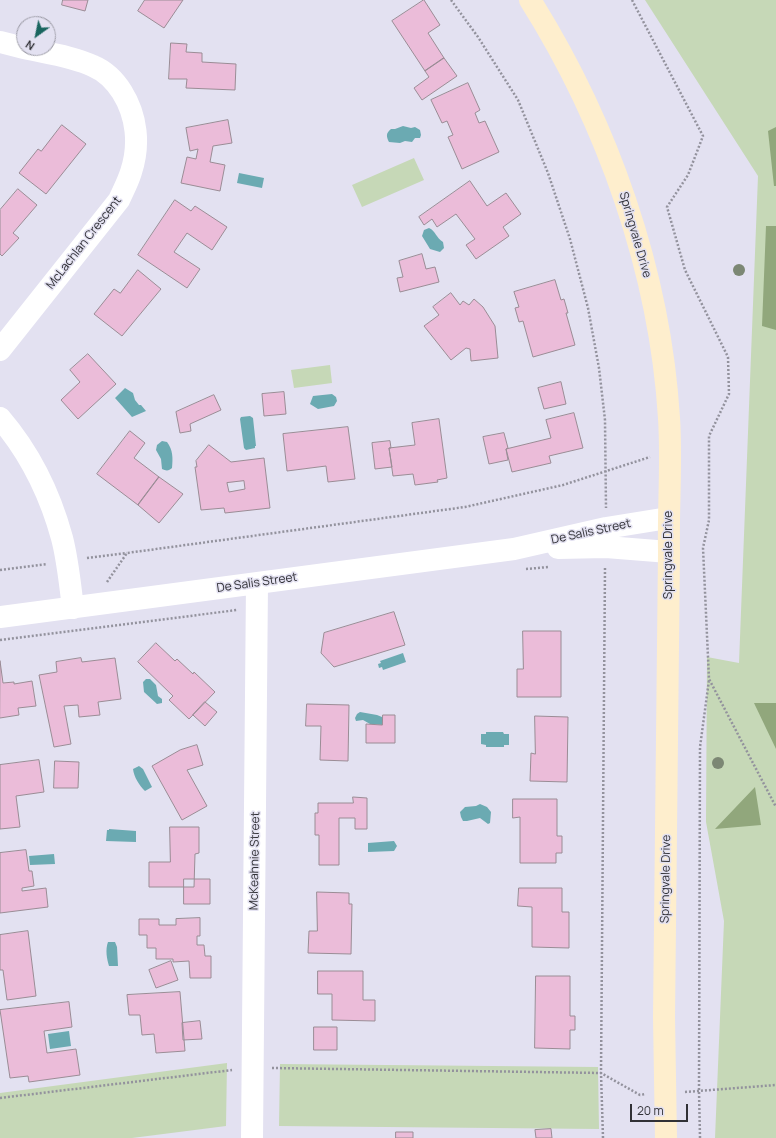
<!DOCTYPE html>
<style>
body{margin:0}
#map{position:relative;width:776px;height:1138px;overflow:hidden;background:#e3e1f1;font-family:Manrope,sans-serif}
canvas{display:block}
.north{position:absolute;left:16px;top:16px;width:40px;height:40px;box-sizing:border-box;background:#e3e1f1;border:1px solid #9c9ba6;border-radius:50%;rotate:213deg;font-size:11px;font-weight:700;line-height:16px;text-align:center;color:#313136}
.north::after{content:'';display:block;margin:auto;width:14px;height:18px;background:#19655f;clip-path:polygon(50% 0,100% 100%,50% 72%,0 100%)}
.scale{position:absolute;left:630px;top:1104px;width:58px;height:18px;box-sizing:border-box;border:2px solid #313136;border-top:0;padding-left:5px;font-size:12px;line-height:14px;white-space:nowrap;color:#313136;-webkit-text-stroke:3px #e3e1f1;paint-order:stroke}
</style>
<div id="map">
<canvas width="776" height="1138"></canvas>
<div class="north">N</div>
<div class="scale">20 m</div>
</div>
<script>
const ctx = document.querySelector('canvas').getContext('2d');
ctx.lineJoin = 'round';
function fillPath(path, color) {
  ctx.fillStyle = color;
  ctx.fill(path, 'evenodd');
}
function trace(path, color, width, dash) {
  ctx.strokeStyle = color;
  ctx.lineWidth = width;
  ctx.lineCap = dash ? 'butt' : 'round';
  ctx.setLineDash(dash || []);
  ctx.stroke(path);
}
function write(font, color, halo, rows, align = 'center') {
  ctx.font = font + ' Manrope,sans-serif';
  ctx.lineWidth = 3;
  ctx.setLineDash([]);
  ctx.textBaseline = 'middle';
  ctx.strokeStyle = halo;
  ctx.fillStyle = color;
  for (const [text, x, y, turn = 0] of rows) {
    ctx.save();
    ctx.translate(x, y);
    ctx.rotate((+turn || 0) * Math.PI / 180);
    ctx.textAlign = isNaN(turn) ? turn : align;
    if (halo) ctx.strokeText(text, 0, 0);
    ctx.fillText(text, 0, 0);
    ctx.restore();
  }
}
const green = new Path2D(`
 M645 0H776V1138H715L724 921 706 822 707 657 739 663 758 176Z
 M414 158 424 180 362 207 352 185Z
 M330 365 332 383 294 388 291 370Z
 M227 1063 226 1126 132 1138H0V1093Z
 M280 1064 598 1067 599 1129 279 1126Z`);
const forest = new Path2D(`
 M776 127V186H774L768 131Z
 M766 226H776V330L762 326Z
 M754 703H776V749Z
 M755 787 761 825 715 829Z`);
const water = new Path2D(`
 M403 126 411 128 415 127 420 130 421 135 420 138H415L412 142 405 141 400 143 389 142C386 136 386 133 391 129H395Z
 M239 173 264 178 262 188 237 183Z
 M429 228C436 231 436 238 443 242L444 248 440 252 430 249 422 236 424 230Z
 M125 388 133 393 135 400 139 405H141L146 411 132 417 115 398Z
 M332 394 336 397 337 401 334 406 318 409 310 404 313 396Z
 M250 416 253 418 256 446H255V448L246 450 244 448 240 419 241 417Z
 M162 441 167 442C173 450 173 458 172 468 169 471 166 471 162 469L161 459 156 450 157 445Z
 M403 653 406 662 383 670 382 667 379 668 378 664 381 663 380 661Z
 M146 679H150L156 685 158 696 162 699V703L157 704 144 692 143 682Z
 M360 712 377 715 382 717V725L370 724 363 720 356 721 355 718 357 714Z
 M486 732H503L504 734H509V745H504V747H486V745L481 744V734H486Z
 M139 766 143 769 152 787 145 791C139 785 134 777 133 769Z
 M480 804 487 807 491 812 490 823 488 824 480 818 467 821H463L461 817 460 812 465 807 476 806Z
 M109 829 136 831V842L106 841 107 830H109Z
 M394 841 397 846 394 851 368 852V843Z
 M54 854 55 864 30 865 29 856Z
 M108 942H115L117 947 118 966H109C107 959 105 950 108 942Z
 M69 1031 71 1046 50 1049 48 1034Z`);
const building = new Path2D(`
 M63 0H88L85 11 62 5Z
 M145 0H183L164 28 138 11Z
 M424 0 440 25 428 33 444 58 425 71 392 21Z
 M171 43 187 44 186 52 202 53V62L236 64 235 90 186 88 187 79H169Z
 M444 58 457 76 422 100 414 88 429 77 425 71Z
 M468 83 480 110 475 113 479 123 485 121 499 152 462 169 448 137 453 135 447 121 442 123 431 100Z
 M228 120 232 143 213 146 210 162 225 165 220 191 181 183 187 157 196 159 198 149 190 151 186 128Z
 M62 125 86 144 46 194 19 173 38 149 41 151Z
 M470 181 487 206 506 193 521 214 503 227 509 236 476 259 466 245 475 239 456 214 437 227 432 219 424 225 419 217Z
 M18 189 37 205 13 233 19 238 2 256 0 254V210Z
 M175 200 191 211 195 206 227 227 212 250 187 233 174 252 200 269 187 288 138 255Z
 M422 254 426 269 435 267 439 282 400 292 397 278 403 277 399 261Z
 M138 270 161 289 122 336 94 314 114 289 120 293Z
 M555 280 561 300 564 299 568 313H566L575 345 533 357 523 321 519 322 515 308 519 307 514 292Z
 M451 293 460 305 463 301 469 305 474 299 483 307 495 326 498 358 471 361 470 349 466 348 451 360 424 326 439 315 433 307Z
 M88 354 116 384 78 419 61 400 80 382 70 370Z
 M561 382 566 404 544 409 538 388Z
 M284 392 286 414 264 416 262 394Z
 M214 395 221 410 190 424 191 431 180 433 176 412Z
 M574 413 583 448 549 456 551 463 512 472 506 449 551 438 546 420Z
 M439 419 447 478 437 480 438 482 415 485 413 474 393 476 389 448 415 445 412 423Z
 M348 427 355 479 328 482 326 466 287 471 283 434Z
 M130 431 145 443 134 458 159 477 138 505 97 474Z
 M504 433 508 448 506 449 508 460 489 464 483 437Z
 M390 441 391 448H389L392 467 375 469 372 443Z
 M209 445 231 462 264 458 270 508 225 513 224 508 201 510 195 467H197L196 461ZM244 481 245 489 229 492 227 483Z
 M159 477 183 494 159 523 138 505Z
 M394 612 405 645 334 667 321 653 324 633Z
 M523 631H561V697H517V669H523Z
 M156 643 175 661 177 659 193 674 194 672 215 692 189 719 169 700 173 696 138 662Z
 M81 658 82 662 115 658 121 699 98 702 100 715 79 717 78 705 64 706 71 744 54 747 39 675 57 672 56 662Z
 M0 661 3 683 14 682V684L32 681 36 706 18 708 19 715 0 718Z
 M205 702 217 712 205 726 193 715Z
 M307 704 349 705 348 761 320 760 321 726H306Z
 M383 715H395V743H366V724L382 725Z
 M535 716 568 717 567 782 530 781 531 753 535 754Z
 M197 745 203 765 187 770 207 806 182 820 152 766 180 750Z
 M39 760 44 792 16 796 20 827 0 829V765Z
 M55 761 79 762 78 788H54Z
 M353 797 367 798V829H355V818H339V865H319V835H315V813H318V803H353Z
 M513 799H557V836H562V853H556V863H520V817L513 818Z
 M170 827H199V853L195 854 194 887H149V862H170Z
 M26 850 29 871H32L34 886 22 888V891L46 888 48 907 0 913V853Z
 M184 879H210V904H184Z
 M519 888H562V912H569V948L532 947V907L518 906Z
 M317 892 349 893V904H352L351 954 308 953 309 931H317Z
 M200 918V936H197V945H204L205 956H211V978H190L189 961 173 962V959H156V948H147V935H139V919H159V925H176V919Z
 M28 931 36 996 7 1000 3 970H0V935Z
 M171 961 178 980 156 988 149 970Z
 M318 971H363V1000H375V1021L332 1020V994H318Z
 M536 976H570V1016H575V1030H570V1049L535 1048Z
 M180 992 185 1051 156 1053 154 1034 142 1035 140 1015H129L127 995Z
 M69 1002 72 1027 44 1031 47 1053 76 1049 80 1075 29 1082 28 1076 10 1078 0 1010Z
 M200 1021 202 1039 183 1040 182 1023Z
 M314 1027H337V1050H314Z
 M551 1129 552 1138H536L535 1130Z
 M396 1132H413V1138H396Z`);
const path = new Path2D(`
 M451 0 478 37 518 100 548 173 570 239 588 308 599 368 605 420 606 508
 M632 0 703 136 688 175 667 207 685 270 728 357 729 394 709 436V520L703 548 709 679 776 807
 M87 558 127 553
 M526 569 549 567
 M0 570 47 564
 M107 582 127 553 465 507 563 485 650 457
 M0 640 237 610
 M272 1068 601 1073 640 1095 646 1094
 M685 1092 776 1085
 M0 1098 232 1070
 M603 1138 601 1073 605 567
 M700 1138 699 1091 700 747 709 680`);
const street = new Path2D(`
 M0 42 24 48
 M0 350 119 200C123 191 128 182 131 172 140 145 137 116 122 92 115 81 105 71 93 66 72 56 46 53 24 48
 M0 418C30 453 50 494 62 538 68 561 70 585 73 608
 M558 548 606 547 669 552
 M0 617 514 549 606 528 668 518
 M252 1138 257 583`);
const secondary = new Path2D(`
 M530 0C608 124 660 272 669 418 672 463 668 507 669 552L664 1017 666 1138`);
const trees = [
 [739,270],
 [718,763]
];
const streetNames = [
 ["Springvale Drive",635,235,74],
 ["McLachlan Crescent",84,243,-52],
 ["De Salis Street",591,532,-12],
 ["Springvale Drive",669,555,-90],
 ["De Salis Street",257,583,-8],
 ["McKeahnie Street",255,861,-89],
 ["Springvale Drive",666,879,-89]
];
fillPath(green, '#c6d8b7');
fillPath(forest, '#91a77c');
fillPath(water, '#6baab2');
fillPath(building, '#ebbcd9');
trace(building, '#9a8c95', 1);
trace(path, '#93929d', 2.5, [2, 2]);
trace(street, '#fff', 22);
trace(secondary, '#feeecd', 22);
ctx.fillStyle = '#7c8774';
for (const [x, y] of trees) {
  ctx.beginPath();
  ctx.arc(x, y, 6, 0, 2 * Math.PI);
  ctx.fill();
}
write('12px', '#313136', '#e3e1f1', streetNames);
</script>
